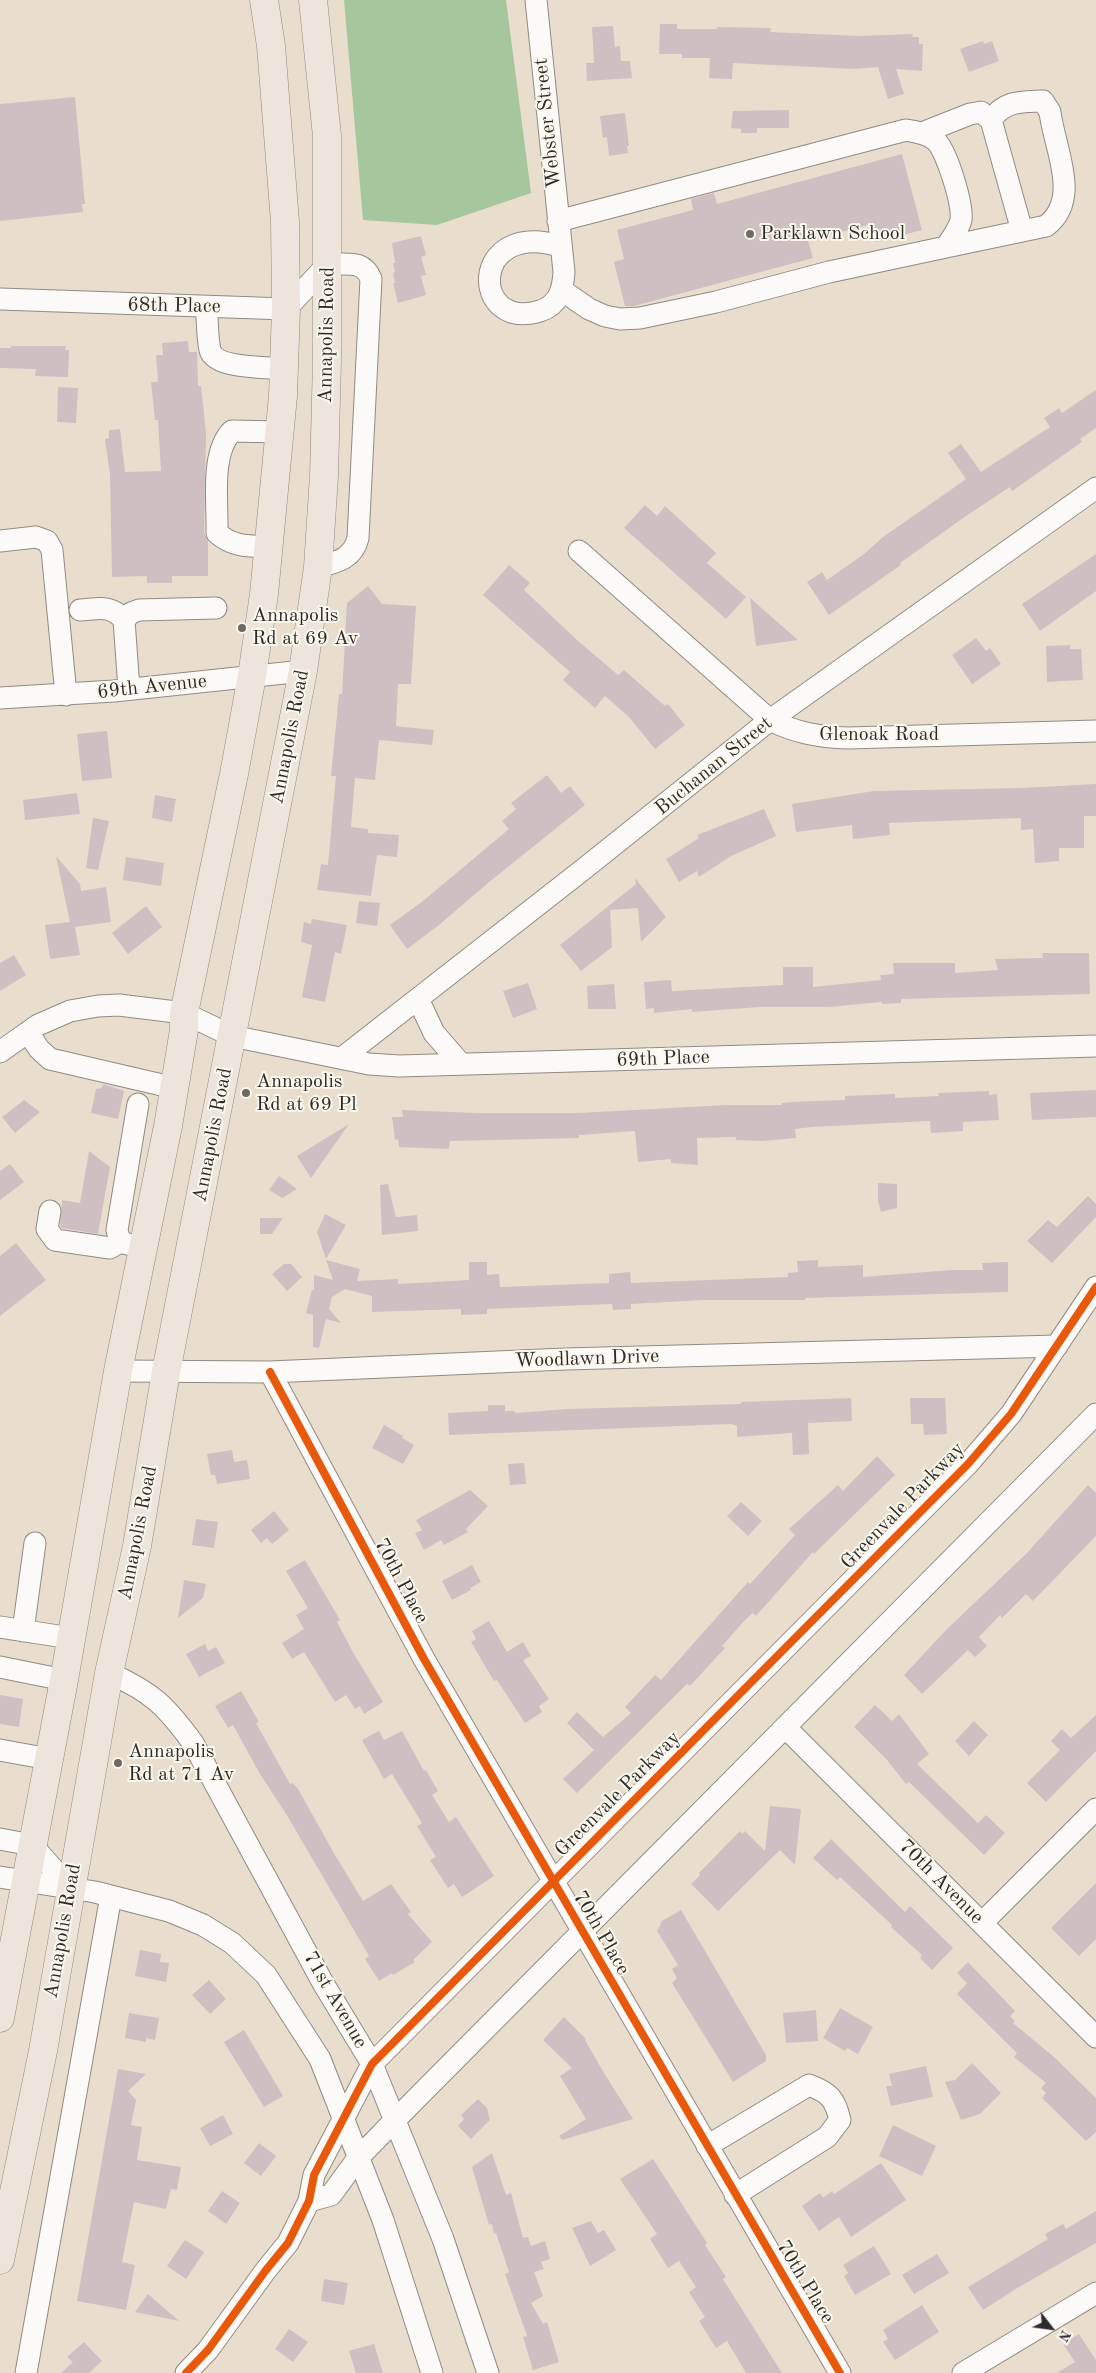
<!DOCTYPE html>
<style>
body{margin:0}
#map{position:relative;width:1096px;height:2373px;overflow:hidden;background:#e9dece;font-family:"Old Standard TT",serif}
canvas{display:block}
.north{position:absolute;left:1026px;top:2303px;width:50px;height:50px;-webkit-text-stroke:4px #fbf7ec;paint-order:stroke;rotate:120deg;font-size:14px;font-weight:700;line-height:20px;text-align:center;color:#2b2b2b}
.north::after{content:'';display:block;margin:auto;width:18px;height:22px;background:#2b2b2b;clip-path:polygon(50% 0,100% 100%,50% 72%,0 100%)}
</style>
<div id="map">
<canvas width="1096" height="2373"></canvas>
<div class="north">N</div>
</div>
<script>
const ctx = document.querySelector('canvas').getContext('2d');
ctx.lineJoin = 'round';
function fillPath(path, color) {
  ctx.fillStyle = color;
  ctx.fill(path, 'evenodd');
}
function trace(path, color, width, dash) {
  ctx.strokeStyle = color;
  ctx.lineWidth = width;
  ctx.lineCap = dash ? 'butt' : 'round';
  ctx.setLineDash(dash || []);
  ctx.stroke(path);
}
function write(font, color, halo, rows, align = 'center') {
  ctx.font = font + ' "Old Standard TT",serif';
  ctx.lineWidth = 4;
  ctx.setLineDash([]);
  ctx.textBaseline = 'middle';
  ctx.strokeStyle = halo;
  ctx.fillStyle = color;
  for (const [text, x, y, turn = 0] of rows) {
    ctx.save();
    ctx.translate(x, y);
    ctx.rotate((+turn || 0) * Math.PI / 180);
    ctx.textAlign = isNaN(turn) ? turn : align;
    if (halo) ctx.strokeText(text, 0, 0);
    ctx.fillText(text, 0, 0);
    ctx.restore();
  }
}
const forest = new Path2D(`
 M344 0H506L531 193 437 225 363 220Z`);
const building = new Path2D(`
 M660 24H677V29H717V27L771 28 770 32 858 36 913 34 912 37H919V44H923L922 71 896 69 904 94 888 99 878 67 853 69 733 63 732 79 709 78 710 58H682V54H659Z
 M613 26 615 47 620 46 621 61H630L632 78 587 81 586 63H594L592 27Z
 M983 41 984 44 992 41 999 61 969 72 960 49Z
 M75 97 85 204H82L83 212 0 221V104Z
 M789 110V128H757V133H741V129L731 128 733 111Z
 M625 113 629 146H627L628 153 609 156 607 137 603 138 600 116Z
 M902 154 922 230 876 242 871 224 808 241 813 258 634 306H625L614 262 624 259 617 230 693 210 691 199 714 193 717 204Z
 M421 236 426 255 421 257 426 275 421 276 426 295 398 303 393 283H395L393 273 395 272 393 263H395L392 243Z
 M188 341 189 352H197L198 386H201L206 433 204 533 208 541V576H172V583H147V576L112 577 110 475 105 439 109 438V430L120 429 125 472 161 471 158 420H155L151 382H158L156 355H163L162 343Z
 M11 346H66L65 350H69L68 377 35 376 36 369 0 368V348H11Z
 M58 387 78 388 76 423 57 422Z
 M1096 390V428L1080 439 1082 442 1012 491 1010 487 966 516 900 563 901 565 829 615 807 582 822 572 827 580 864 554 883 537 962 482 966 479 948 453 961 444 981 472 1050 427 1044 418 1059 408 1062 413Z
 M645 505 657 516 665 506 716 553 707 563 746 597 726 619 624 528Z
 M1096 554V591L1040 631 1022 604Z
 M509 565 530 583 524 590 577 640 618 675 624 670 665 706 668 704 685 725 655 749 629 717 605 696 595 708 563 680 570 672 483 595Z
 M368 586 382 604 416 606 411 684H398L396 726 434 730 432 745 379 740 375 780 355 778 351 827 368 829V833L399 835 397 857 377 855 371 896 317 890 321 864 328 865 336 776H331L339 694H342L347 603Z
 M750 598 798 640 756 646Z
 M976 638 986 651 990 648 1001 664 972 684 952 655Z
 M1070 645V649H1081L1083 680 1047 682 1046 646Z
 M107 731 112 778 82 781 77 734Z
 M547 775 561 793 570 786 585 805 488 883 439 925 407 949 390 925 423 901 509 829 502 821 516 809 511 803Z
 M1096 784V816H1084V848H1059V861L1035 863 1033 829 1021 830V818L889 823 890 835 853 839 852 825 796 832 792 804 874 791 1021 788Z
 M77 793 80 814 25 820 23 800Z
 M155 795 176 799 172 822 152 818Z
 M764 809 776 836 731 856 699 877 697 871 679 882 666 859 699 838 697 835Z
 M93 818 109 821 98 870 86 868Z
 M56 856 80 884 81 891 106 887 111 922 75 927 80 955 50 959 45 925 70 922Z
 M126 857 164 863 161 886 123 880Z
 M635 878 666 917 641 942 638 908 610 910 612 947 581 971 560 945 636 884Z
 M359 901 380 903 377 926 356 923Z
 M146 906 162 927 128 954 112 933Z
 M312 919 347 925 341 954 335 952 325 1002 302 997 312 945 301 942 304 922 311 924Z
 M1042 953H1089L1090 994 901 999V1003L882 1004V1002L829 1007H760L692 1012V1009L654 1013V1008L646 1009 644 982 671 980 672 991 783 985V967H813V987L881 980 880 975 894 974 893 963H955V973L998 970 995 959 1043 958Z
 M14 955 26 975 0 991V963Z
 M528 983 537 1009 513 1018 503 991Z
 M614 984 616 1009H588L587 986Z
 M103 1084 124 1091 118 1119 91 1113 96 1089 102 1088Z
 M1096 1090V1117L1032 1120 1030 1093Z
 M989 1091V1095L997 1094 999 1120 963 1122V1131L931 1133 930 1121 812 1127 795 1129 796 1138 763 1141 736 1140V1137L697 1138 698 1165 671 1163V1159L638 1162 635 1131 579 1135V1138L450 1141 449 1149 399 1147 398 1139 395 1140 392 1117H403L402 1110 476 1113H578L726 1105H782V1103L791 1102 845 1100V1096L895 1094V1098L939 1096 938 1093Z
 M24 1100 40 1112 15 1133 2 1117Z
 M349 1124 311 1178 297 1156Z
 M89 1151 110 1167 98 1234 62 1228 60 1226 62 1200 80 1203Z
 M10 1164 24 1182 0 1200V1171Z
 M279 1176 297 1189 282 1198 269 1190Z
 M878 1183 897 1184V1208L881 1212 878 1201Z
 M388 1184 396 1217 417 1215 418 1231 382 1235 380 1185Z
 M1088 1196 1096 1204V1217L1052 1263 1027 1241 1048 1220 1057 1227Z
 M325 1214 346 1225 326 1259 317 1232Z
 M260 1218H283L272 1234H260Z
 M16 1243 46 1280 0 1316V1256Z
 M326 1260 360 1269 357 1281 398 1279V1284L469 1280V1262H487V1275L499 1274 500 1287 609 1283V1274L630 1272 631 1283 788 1277V1273L798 1272 797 1261 818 1260V1267L863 1265V1277L951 1270H983L982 1263 1008 1262V1292L837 1297 805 1298V1300H703L631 1304V1309L613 1310 612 1304 487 1309V1314L461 1315V1309L372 1312V1296L345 1289 332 1297 329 1309 341 1323 326 1319 319 1348 313 1347V1315L306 1313 312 1289 314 1291V1275L333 1280Z
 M284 1264H291L302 1277 287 1291 272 1274Z
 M851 1398 852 1421 808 1423 809 1454 793 1455 792 1433 737 1437V1426L731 1424 449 1435 448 1413 488 1411V1405H505V1411H515V1413L568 1409 741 1404V1402Z
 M910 1398H945L947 1434 924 1435 923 1424H911Z
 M384 1425 403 1436 402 1438 414 1445 403 1464 372 1448Z
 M232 1450 234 1462 247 1460 250 1479 217 1484 215 1475H211L207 1454Z
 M877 1456 895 1475 820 1548 814 1554 813 1552 756 1616 753 1613 746 1619 722 1646 725 1648 690 1686 687 1684 577 1793 563 1779 594 1750 567 1723 577 1712 603 1737 631 1713 625 1707 655 1675 661 1680 748 1582 750 1584 795 1535 789 1529 838 1485 843 1491Z
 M524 1463 526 1484 510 1485 508 1464Z
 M1088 1485 1096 1493V1536L1033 1601 1026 1594 1002 1618 1000 1615 979 1637 987 1646 975 1657 968 1650 922 1694 904 1675 947 1629 1027 1553Z
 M470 1490 488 1506 466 1529 468 1532 444 1545 441 1540 424 1550 415 1533 422 1530 416 1520Z
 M741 1502 762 1521 748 1536 727 1516Z
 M274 1511 289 1530 272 1544 267 1538 261 1543 251 1530Z
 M196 1519 218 1522 214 1548 192 1545Z
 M305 1560 340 1620 337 1622 354 1654 383 1702 364 1714 360 1706 355 1709 346 1695 335 1702 304 1652 292 1659 282 1643 304 1629 296 1615 308 1608 286 1571Z
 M472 1565 481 1582 470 1588 471 1590 452 1600 442 1581Z
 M184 1580 206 1584 203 1598 178 1618Z
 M489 1621 507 1652 523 1642 531 1656 523 1660 549 1699 539 1706 542 1712 525 1723 497 1680 494 1681 471 1642 476 1639 472 1631Z
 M205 1644 208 1651 216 1647 225 1663 199 1677 186 1654Z
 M241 1691 259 1722 256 1723 290 1784 293 1783 298 1789 335 1855 363 1901 391 1884 411 1912 408 1914 432 1942 413 1960 415 1962 393 1975 392 1973 379 1981 365 1959 369 1956 288 1817 260 1774 233 1725 228 1728 215 1706Z
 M0 1695 23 1699 19 1727 0 1724Z
 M875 1705 892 1721 899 1714 929 1754 917 1764 978 1823 986 1815 1005 1833 984 1855 909 1782 906 1784 887 1760 854 1727Z
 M1096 1715V1751L1046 1802 1027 1783 1060 1750 1051 1741 1062 1729 1071 1738Z
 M974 1721 988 1735 969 1756 955 1741Z
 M379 1731 384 1740 402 1731 424 1771 426 1770 438 1791 432 1795 449 1822 456 1817 494 1876 462 1897 454 1884 448 1888 430 1860 436 1857 417 1826 422 1823 392 1774 384 1779 362 1740Z
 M770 1806 801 1809 795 1865 780 1850 718 1911 691 1884 700 1875 699 1873 740 1831 742 1834 745 1831 765 1851Z
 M831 1839 905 1912 910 1906 953 1948 932 1970 920 1958 922 1955 891 1927 892 1925 840 1877 837 1880 813 1858Z
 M1096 1883V1939L1079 1956 1051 1928Z
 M681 1910 766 2055V2061L733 2082 672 1983 677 1978 672 1969 678 1965 657 1931 662 1921Z
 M140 1950 161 1954 160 1962 169 1963 166 1982 135 1976Z
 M968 1962 1015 2011 1010 2016 1015 2021 1013 2023 1054 2057 1096 2098V2132L1086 2141 1042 2098 1046 2093 1041 2088 1046 2083 1014 2057 1017 2053 957 1994 967 1983 957 1973Z
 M209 1980 226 1999 210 2014 192 1995Z
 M840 2008 873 2027 858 2054 847 2048 845 2051 823 2038Z
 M816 2010 818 2041 786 2043 783 2013Z
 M129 2013 159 2018 155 2040 146 2038V2042L125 2038Z
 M564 2017 586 2039 585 2040 604 2073 633 2119 562 2140 559 2136 586 2119 560 2076 572 2068 543 2040Z
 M244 2030 283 2096 264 2107 224 2042Z
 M972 2063 1001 2093 980 2114 961 2120 945 2082 955 2080Z
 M926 2066 933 2097 891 2106 886 2086H892L889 2074Z
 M118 2069 146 2074 128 2091 136 2100 131 2125 142 2127 137 2160 181 2167 177 2190 171 2189 166 2209 134 2202 122 2262 135 2265 126 2310 77 2301Z
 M478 2099 487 2108 490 2120 471 2139 458 2126 464 2119 461 2115Z
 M223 2115 233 2134 210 2146 200 2128Z
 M893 2125 936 2146 922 2176 879 2156Z
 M259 2143 276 2156 261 2176 244 2163Z
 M492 2153 506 2195 511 2193 523 2238 528 2237 531 2246 545 2241 550 2259 541 2262 544 2269 534 2272 543 2296 531 2303 543 2324 547 2322 559 2362 533 2370 523 2337 527 2336 505 2274 509 2272 496 2233 494 2234 492 2224 489 2225 472 2167Z
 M653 2159 707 2243 705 2245 726 2277 723 2279 782 2373H746L727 2341 716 2348 699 2321 705 2317 689 2292 696 2287 679 2261 668 2268 650 2239 657 2234 620 2179Z
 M881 2163 906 2200 851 2237 839 2217 819 2231 802 2206 820 2193 823 2198 832 2191 834 2194Z
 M222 2191 240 2203 226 2224 208 2211Z
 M1096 2211V2243L1019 2287 983 2310 968 2287 1048 2239 1045 2234 1063 2224 1066 2229Z
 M591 2221 598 2233 604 2230 616 2250 590 2266 572 2228Z
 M185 2240 204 2252 186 2279 167 2266Z
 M874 2246 891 2274 855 2295 844 2276 848 2273 843 2265Z
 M937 2254 949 2273 914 2294 902 2275Z
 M324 2279 348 2283 344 2305 321 2301Z
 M148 2294 179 2321 135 2312Z
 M922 2305 939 2332 895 2360 883 2342 888 2339 883 2330Z
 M289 2329 308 2342 293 2362 275 2349Z
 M1079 2334 1096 2360V2373H1057L1075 2362 1063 2344Z
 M84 2342 102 2361 89 2373H61L73 2362 67 2357Z
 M374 2344 383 2373H356L349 2351Z`);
const minor = new Path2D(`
 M536 0 564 272C563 289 559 305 540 311 470 332 469 219 560 246
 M922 133 970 114 981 112 991 120
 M558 221 906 130C916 132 927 133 935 140 947 150 963 205 961 220 959 229 951 239 946 247L829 272 716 302 640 318 620 319 605 316 589 309 563 291
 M946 247 1046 226C1082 199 1054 148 1050 112L1043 101C1021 102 1005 100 991 120L1022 231
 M0 299 286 309 328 264C347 265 363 259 371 279L358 538C353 559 337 562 318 567
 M206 307C208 321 207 337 210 350 215 369 267 367 283 369
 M0 541 36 537 47 541 52 550 66 695
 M269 547C248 546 233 547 217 533 218 503 210 453 232 431L280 432
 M579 551 770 720C796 733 819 737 848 738L1096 731
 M80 610C98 609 111 604 124 620
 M129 689 124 620 131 613 139 610 216 608
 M0 698 114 691 303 671
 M418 999 434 1033 461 1064
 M28 1032 39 1049 50 1059 175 1088
 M0 1052 38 1025 70 1011 98 1006 119 1005 184 1013 232 1036 369 1064 399 1066 1096 1046
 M342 1058 585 868 770 720 1096 488
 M138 1104 117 1230 120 1242 143 1248
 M50 1211 47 1229 55 1240 110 1248 120 1242
 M118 1371 270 1372 565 1359 1057 1346
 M270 1372 424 1659 840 2373
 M0 1627 71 1638
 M23 1631 35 1543
 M0 1667 64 1680
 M109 1673C152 1692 166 1706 193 1743L323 1983 372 2064 443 2239 488 2373
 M785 1727 1096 2037
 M0 1750 49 1759
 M0 1839 32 1845 70 1888
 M0 1877 95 1892 169 1911 203 1925 232 1943 266 1975 320 2059 383 2220 432 2373
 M982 1923 1096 1809
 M707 2146 809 2085C830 2093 835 2099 840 2120L827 2137 735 2195
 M309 2201 331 2195 358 2158 395 2120 1096 1414
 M26 2373 111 1896
 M186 2373 208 2350 266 2270 288 2243 309 2201 314 2175 372 2064 968 1464 1011 1414 1096 1287
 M963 2373 1096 2293`);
const major = new Path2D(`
 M0 2018 64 1680 118 1371 168 1126 184 1030V1013L234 774 252 676 264 594 283 396 286 309 285 222 271 46 264 0
 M0 2260 43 2051 109 1673 137 1546 166 1372 303 671 318 567 324 476 327 360V136L313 0`);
const cycleway = new Path2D(`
 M270 1372 424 1659 840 2373
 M186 2373 208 2350 266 2270 288 2243 309 2201 314 2175 372 2064 968 1464 1011 1414 1096 1287`);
const markers = [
 [750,234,5,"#6e6a64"],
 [242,628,5,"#6e6a64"],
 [246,1093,5,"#6e6a64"],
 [118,1763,5,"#6e6a64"]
];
const streetNames = [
 ["Webster Street",548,123,-96],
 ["68th Place",174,306,1],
 ["Annapolis Road",327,335,-89],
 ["69th Avenue",152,687,-6],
 ["Glenoak Road",879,735],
 ["Annapolis Road",290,737,-79],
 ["Buchanan Street",714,766,-39],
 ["69th Place",663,1059,-2],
 ["Annapolis Road",213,1135,-79],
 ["Woodlawn Drive",587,1359,-2],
 ["Greenvale Parkway",903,1506,-46],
 ["Annapolis Road",138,1533,-79],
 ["70th Place",401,1581,62],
 ["Greenvale Parkway",618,1794,-45],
 ["70th Avenue",941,1882,45],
 ["Annapolis Road",63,1931,-80],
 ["70th Place",601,1933,60],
 ["71st Avenue",335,2000,60],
 ["70th Place",805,2282,59]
];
const poiNames = [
 ["Parklawn School",760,234],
 ["Annapolis",252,616],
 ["Rd at 69 Av",252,639],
 ["Annapolis",256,1082],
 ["Rd at 69 Pl",256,1105],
 ["Annapolis",128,1752],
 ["Rd at 71 Av",128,1775]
];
fillPath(forest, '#a6c69d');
fillPath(building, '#cebfc3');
trace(minor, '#908a82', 23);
trace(major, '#908a82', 29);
trace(minor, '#fcfaf8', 21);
trace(major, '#ede5dc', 28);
trace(cycleway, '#e8590c', 8);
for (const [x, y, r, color] of markers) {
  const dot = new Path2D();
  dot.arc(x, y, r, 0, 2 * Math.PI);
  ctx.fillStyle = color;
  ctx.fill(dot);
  trace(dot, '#fbf7ec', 2);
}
write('20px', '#2b2b2b', '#fbf7ec', streetNames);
write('20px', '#2b2b2b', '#fbf7ec', poiNames, 'left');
</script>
